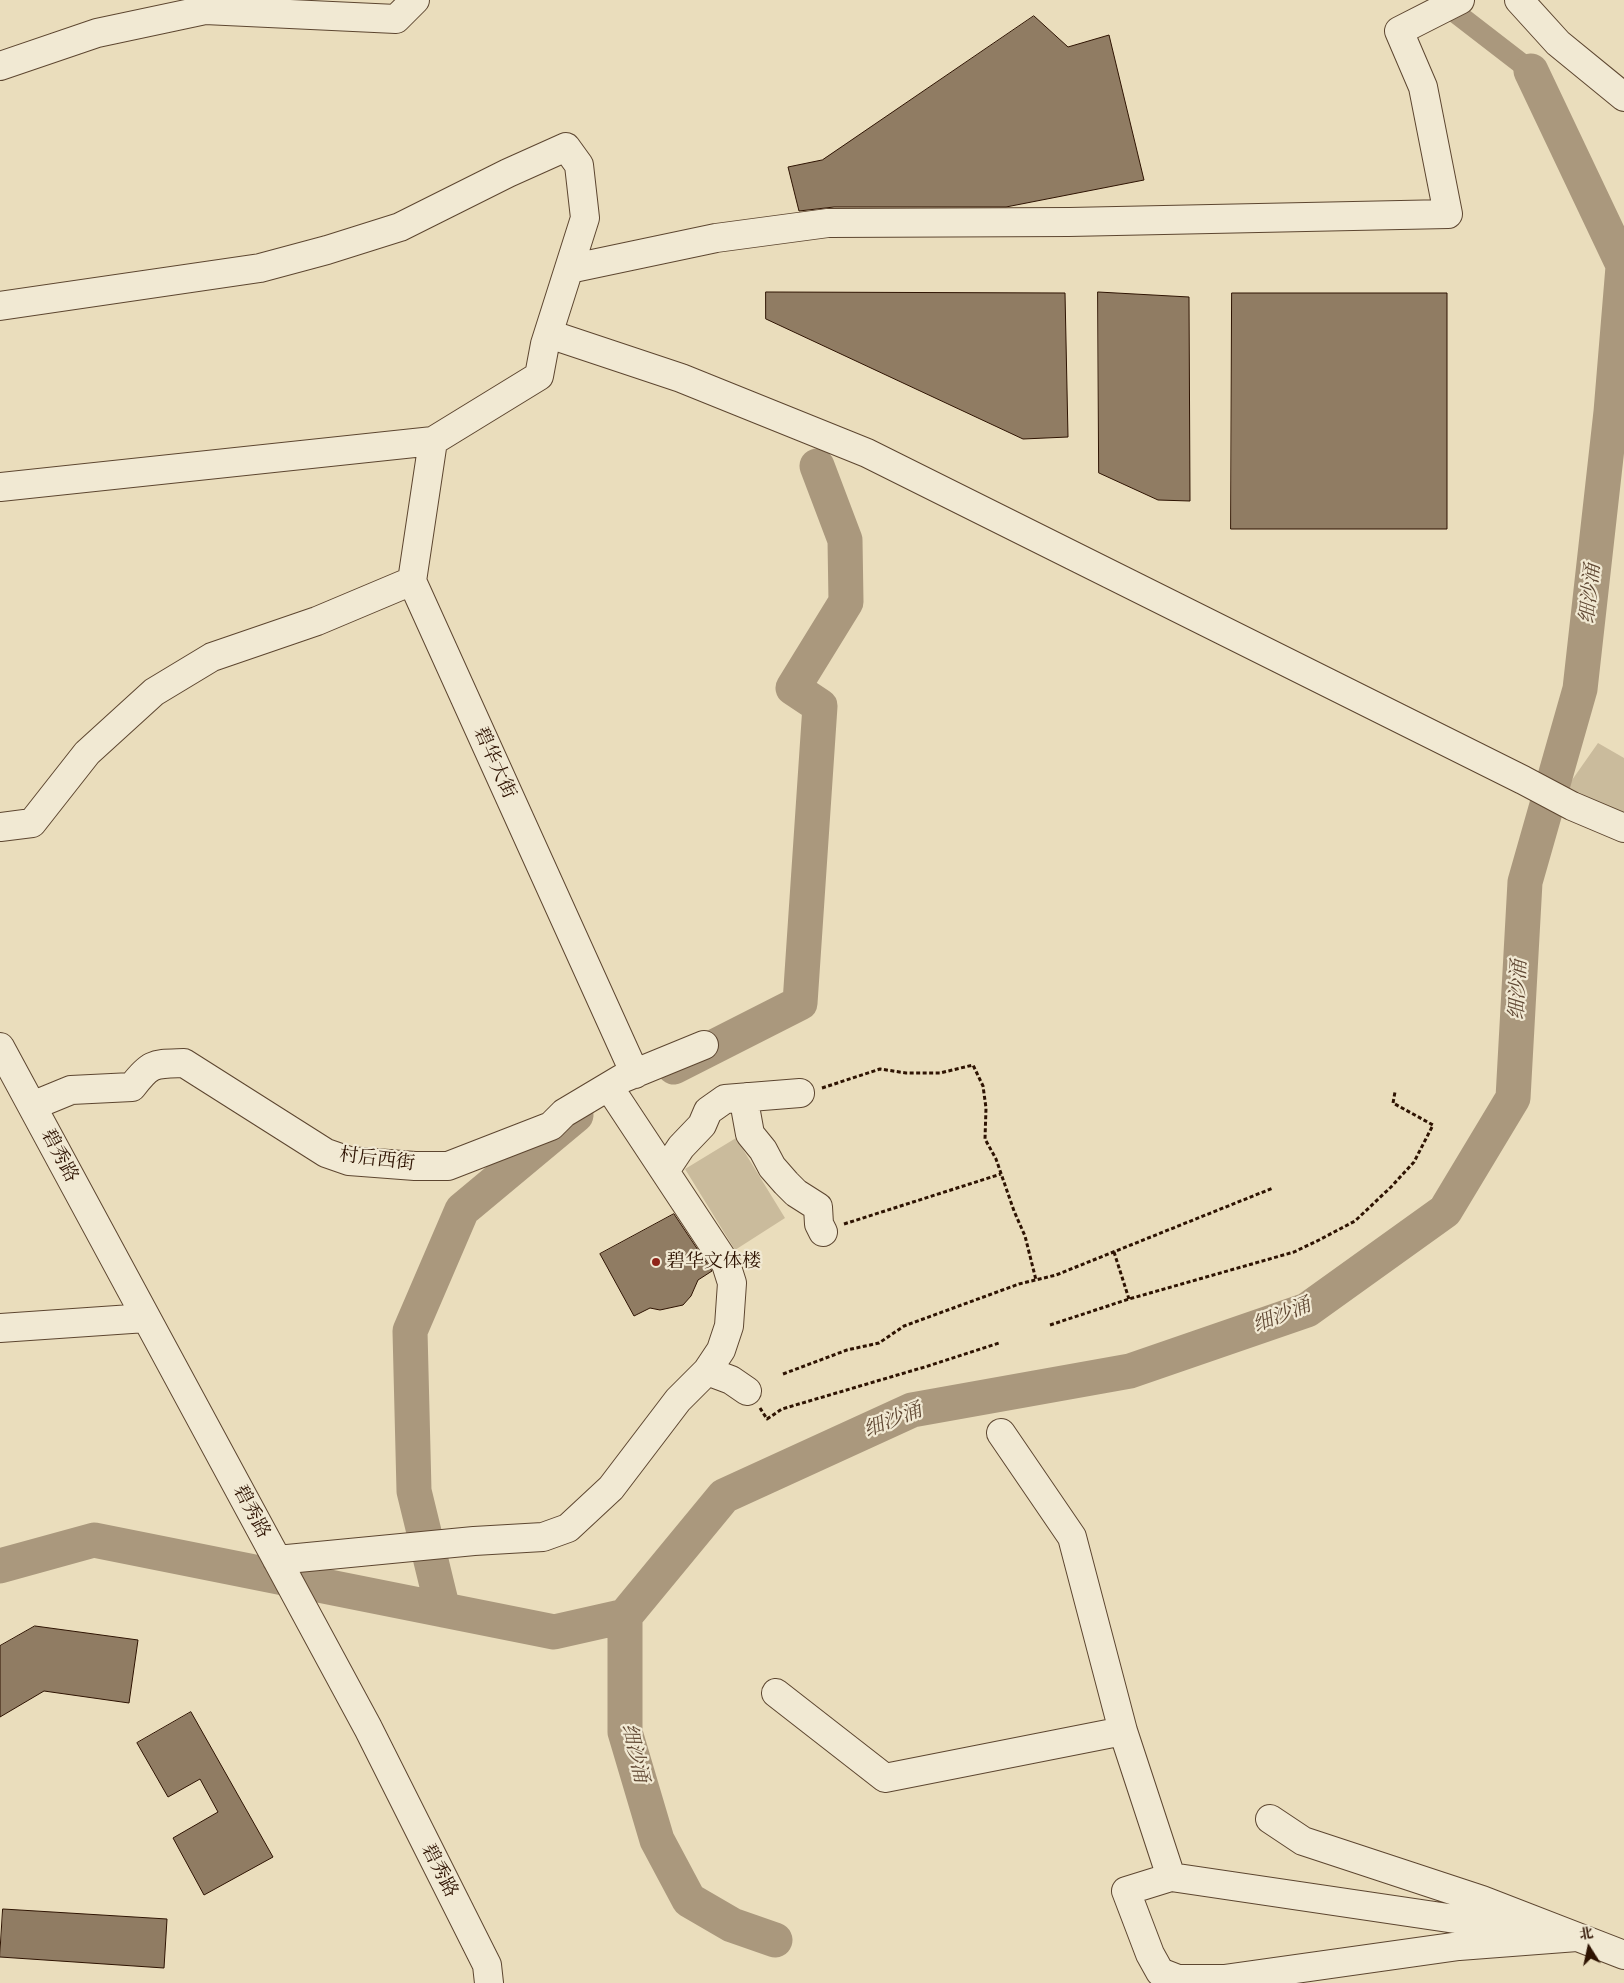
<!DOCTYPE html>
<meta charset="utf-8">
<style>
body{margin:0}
#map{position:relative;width:1624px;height:1983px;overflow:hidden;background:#eaddbc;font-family:"Gentium Book Plus","Noto Serif SC",serif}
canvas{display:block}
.north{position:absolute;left:1564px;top:1923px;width:50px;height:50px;-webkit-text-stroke:4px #f1e9d3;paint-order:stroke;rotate:350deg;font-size:14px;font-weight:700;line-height:20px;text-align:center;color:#2e1302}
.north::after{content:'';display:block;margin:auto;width:18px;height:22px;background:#2e1302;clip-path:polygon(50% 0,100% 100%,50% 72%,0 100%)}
</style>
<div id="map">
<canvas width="1624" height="1983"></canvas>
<div class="north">北</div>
</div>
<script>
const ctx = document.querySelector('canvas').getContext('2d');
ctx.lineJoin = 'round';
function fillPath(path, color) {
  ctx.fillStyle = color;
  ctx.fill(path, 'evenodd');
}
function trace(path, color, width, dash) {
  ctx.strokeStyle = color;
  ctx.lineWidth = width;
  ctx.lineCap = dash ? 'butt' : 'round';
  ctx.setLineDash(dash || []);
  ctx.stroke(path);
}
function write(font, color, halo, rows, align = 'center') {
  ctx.font = font + ' "Gentium Book Plus","Noto Serif SC",serif';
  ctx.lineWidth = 4.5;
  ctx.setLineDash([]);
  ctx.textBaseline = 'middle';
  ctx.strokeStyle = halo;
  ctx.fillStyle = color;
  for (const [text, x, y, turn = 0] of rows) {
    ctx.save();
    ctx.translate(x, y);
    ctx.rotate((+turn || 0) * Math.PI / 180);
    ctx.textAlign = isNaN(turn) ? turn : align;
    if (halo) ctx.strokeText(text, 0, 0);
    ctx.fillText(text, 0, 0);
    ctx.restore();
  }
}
const green = new Path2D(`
 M1598 743 1624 758V815L1565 790Z
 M736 1138 785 1218 735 1250 685 1169Z`);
const canal = new Path2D(`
 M1439 0 1531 71`);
const river = new Path2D(`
 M1531 71 1624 267
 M674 1067 800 1003 820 706 793 688 846 602 845 540 817 466
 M0 1566 94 1540 554 1632 625 1616
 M443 1610 414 1491 410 1331 462 1210 576 1115
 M775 1940 732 1925 689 1900 657 1840 625 1732V1616L724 1496 912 1410 1130 1371 1307 1310 1445 1211 1513 1098 1525 882 1580 689 1611 412 1623 267`);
const building = new Path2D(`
 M1034 16 1068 47 1109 35 1144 180 1006 207H834L799 211 788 167 822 160Z
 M766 292 1065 293 1068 437 1023 439 766 319Z
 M1098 292 1189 297 1190 501 1158 500 1099 473Z
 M1232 293H1447V529H1231Z
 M674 1214 712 1271 698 1280 691 1296 683 1305 660 1310 650 1308 634 1316 600 1254Z
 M35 1626 138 1640 129 1703 44 1691 0 1717V1646Z
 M191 1712 273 1857 204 1895 173 1838 218 1812 200 1779 168 1797 137 1743Z
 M3 1909 167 1919 164 1968 0 1957Z`);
const path = new Path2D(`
 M822 1088 880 1069 906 1073H940L973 1065 983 1086 986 1108 985 1139 996 1159 1014 1211 1025 1236 1036 1280
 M844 1224 1001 1174
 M1114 1252 1129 1299
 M1050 1325 1129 1299 1294 1252 1319 1240 1355 1221 1391 1187 1414 1162 1433 1125 1393 1103 1395 1092
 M783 1374 847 1350 879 1343 904 1326 1019 1284 1056 1275 1273 1188
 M760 1408 767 1419 782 1409 928 1366 999 1343`);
const minor = new Path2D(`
 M1519 0 1558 43 1624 97
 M0 66 97 33 205 10 396 19 415 0
 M569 269 716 238 828 223 1069 222 1448 214 1423 87 1399 31 1460 0
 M0 306 260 268 327 250 400 227 508 173 566 147 579 165 585 218 545 344 539 376 433 441 0 487
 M549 334 681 378 867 453 1523 780 1572 806 1624 828
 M433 441 412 581 635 1074
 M0 827 32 823 87 753 154 692 212 657 317 621 412 581
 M0 1047 368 1728 487 1965 489 1983
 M747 1097 746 1112 750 1134 763 1150 772 1167 786 1183 796 1193 818 1207 819 1224 823 1232
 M32 1106 71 1090 132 1087C151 1062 154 1064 184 1063L326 1153 349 1161 415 1166H448L551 1126 564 1113 621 1079 704 1045
 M665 1171 681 1147 702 1125 708 1111 725 1099 800 1093
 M0 1328 146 1318
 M707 1371 731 1380 747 1391
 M1001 1433 1072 1537 1123 1731 1171 1877
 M277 1560 474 1541 543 1537 568 1528 611 1488 678 1400 707 1371 721 1350 729 1326 732 1283 726 1264 609 1087
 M776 1693 885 1778 1123 1731
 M1270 1819 1303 1841 1482 1900 1624 1955
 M1171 1877 1577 1937 1459 1946 1224 1979H1178L1160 1972 1150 1954 1126 1891Z`);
const markers = [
 [656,1262,5,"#8f2418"]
];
const streetNames = [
 ["碧华大街",494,763,66],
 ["碧秀路",59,1156,62],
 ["村后西街",377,1160,7],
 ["碧秀路",251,1512,62],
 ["碧秀路",439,1871,63]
];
const poiNames = [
 ["碧华文体楼",666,1262]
];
const waterNames = [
 ["细沙涌",1591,594,-84],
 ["细沙涌",1519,990,-87],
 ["细沙涌",1282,1316,-22],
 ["细沙涌",893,1421,-21],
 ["细沙涌",634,1753,77]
];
fillPath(green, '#cabb9c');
trace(canal, '#aa987d', 21);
trace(river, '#aa987d', 35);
fillPath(building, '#907c63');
trace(building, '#2e1302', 1);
trace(minor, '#5d4630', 30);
trace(path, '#2e1302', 3, [4, 2.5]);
trace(minor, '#f1e9d3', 28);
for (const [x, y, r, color] of markers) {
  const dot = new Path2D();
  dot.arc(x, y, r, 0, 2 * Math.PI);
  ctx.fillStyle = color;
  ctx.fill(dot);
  trace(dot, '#f1e9d3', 2);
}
write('19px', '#2e1302', '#f1e9d3', streetNames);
write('19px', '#2e1302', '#f1e9d3', poiNames, 'left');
write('italic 20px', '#604833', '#f1e9d3', waterNames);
</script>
